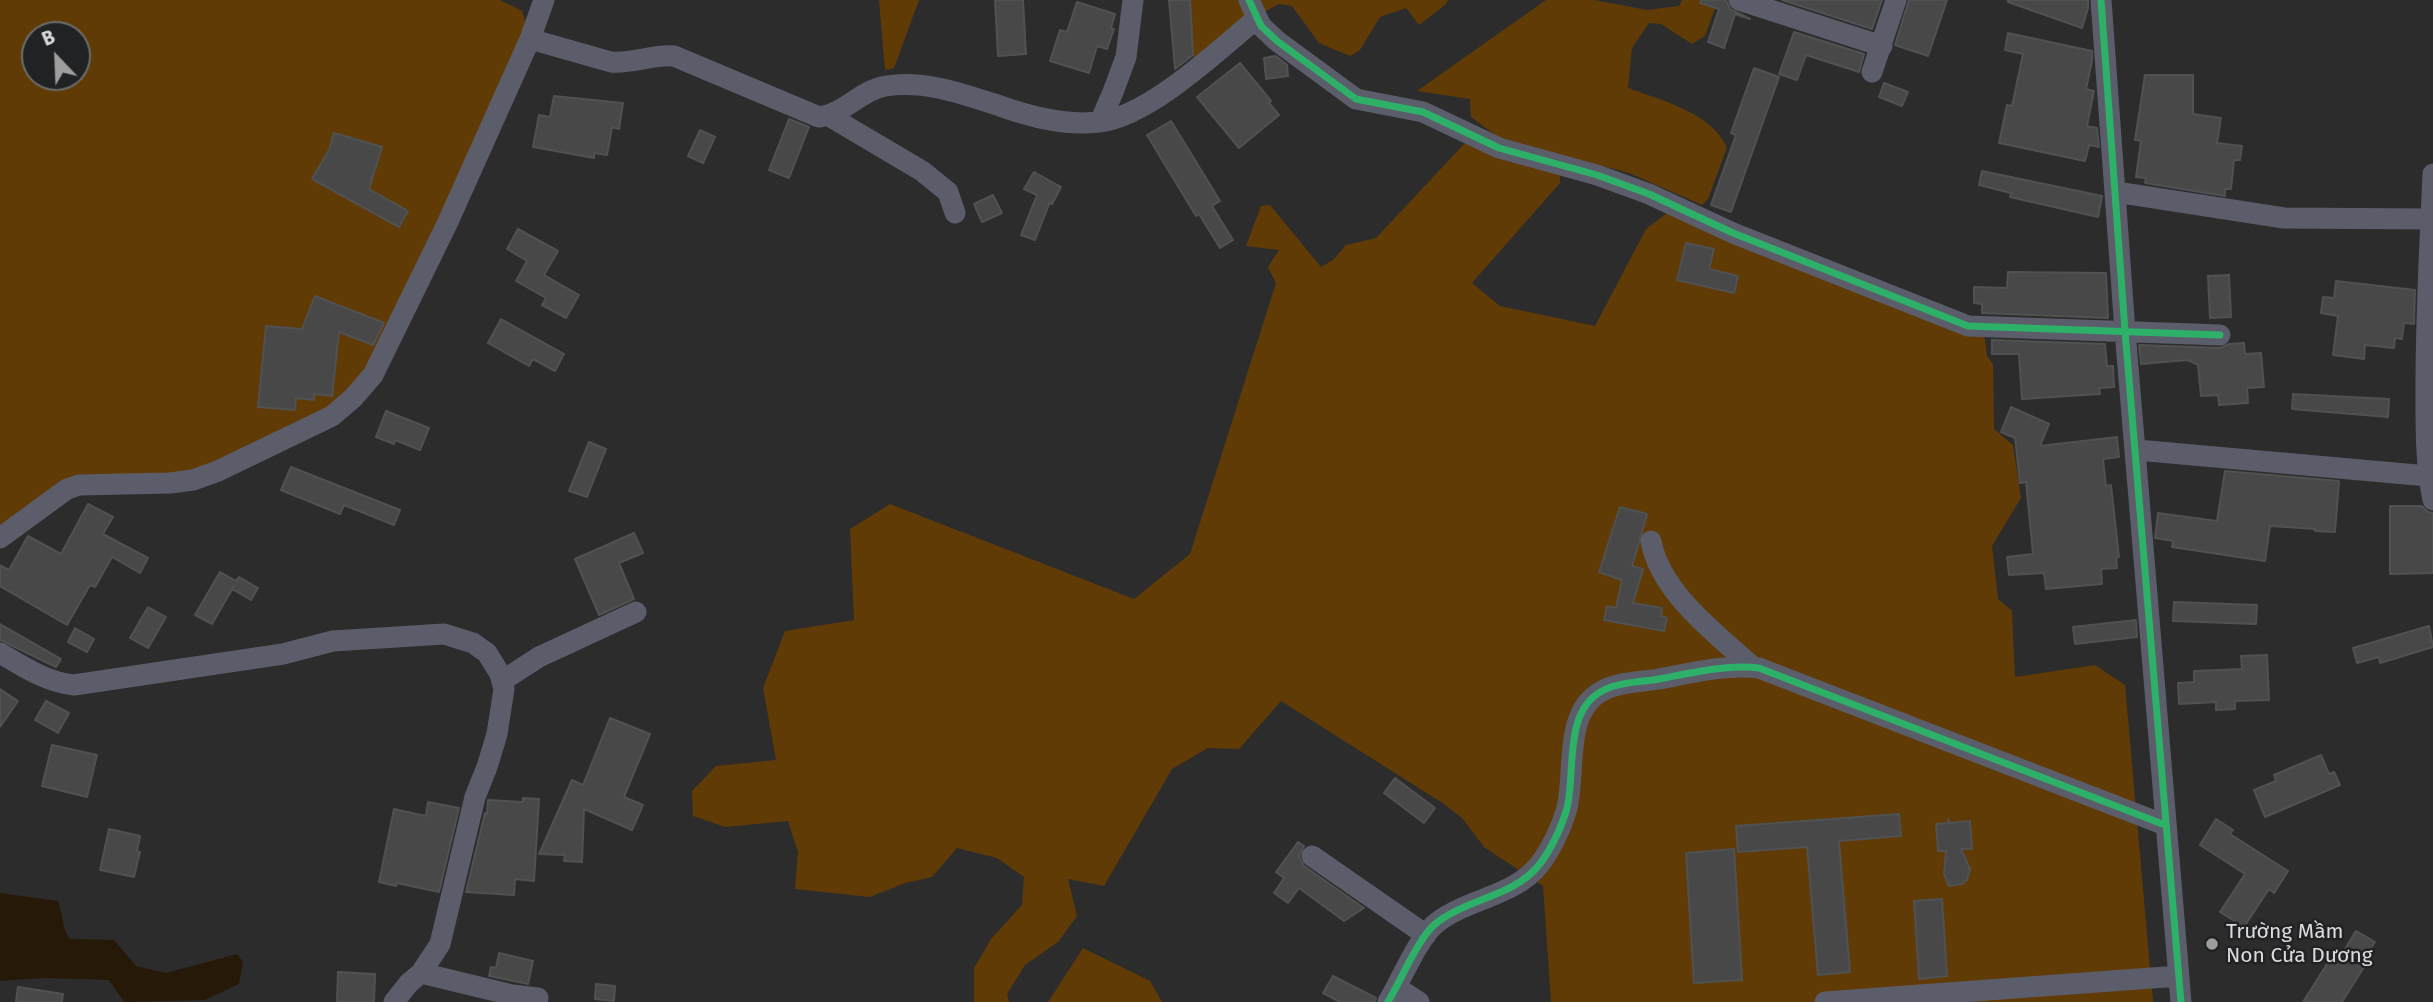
<!DOCTYPE html>
<meta charset="utf-8">
<style>
body{margin:0}
#map{position:relative;width:2433px;height:1002px;overflow:hidden;background:#2c2c2d;font-family:"Fira Sans",sans-serif}
canvas{display:block}
.north{position:absolute;left:21px;top:21px;width:70px;height:70px;box-sizing:border-box;background:#212224;border:2px solid #6b6c6e;border-radius:50%;rotate:337deg;font-size:19px;font-weight:700;line-height:28px;text-align:center;color:#dbdbdd}
.north::after{content:'';display:block;margin:auto;width:24px;height:32px;background:#9e9e9f;clip-path:polygon(50% 0,100% 100%,50% 72%,0 100%)}
</style>
<div id="map">
<canvas width="2433" height="1002"></canvas>
<div class="north">B</div>
</div>
<script>
const ctx = document.querySelector('canvas').getContext('2d');
ctx.lineJoin = 'round';
function fillPath(path, color) {
  ctx.fillStyle = color;
  ctx.fill(path, 'evenodd');
}
function trace(path, color, width, dash) {
  ctx.strokeStyle = color;
  ctx.lineWidth = width;
  ctx.lineCap = dash ? 'butt' : 'round';
  ctx.setLineDash(dash || []);
  ctx.stroke(path);
}
function write(font, color, halo, rows, align = 'center') {
  ctx.font = font + ' "Fira Sans",sans-serif';
  ctx.lineWidth = 5;
  ctx.setLineDash([]);
  ctx.textBaseline = 'middle';
  ctx.strokeStyle = halo;
  ctx.fillStyle = color;
  for (const [text, x, y, turn = 0] of rows) {
    ctx.save();
    ctx.translate(x, y);
    ctx.rotate((+turn || 0) * Math.PI / 180);
    ctx.textAlign = isNaN(turn) ? turn : align;
    if (halo) ctx.strokeText(text, 0, 0);
    ctx.fillText(text, 0, 0);
    ctx.restore();
  }
}
const green = new Path2D(`
 M0 0H500L522 11 525 20 524 36 366 374 320 414 212 467 173 478 117 475 0 531ZM35 35H77V77H35Z
 M879 0H919L894 68 885 70Z
 M1190 0H1448L1445 5 1419 25 1406 8 1380 17 1360 50 1350 56 1319 43 1292 6 1279 4 1251 19 1194 68Z
 M1546 0H1594L1647 10 1679 6 1682 0H1718L1705 36 1692 44 1661 24 1649 23 1632 48 1628 88C1661 100 1710 112 1727 147L1708 199 1702 205 1629 173 1499 138 1471 117 1470 99 1417 91Z
 M1476 142 1509 162 1560 169V183L1472 283 1500 306 1595 326 1646 229 1667 213 1984 334 1987 356 1993 364 1994 429 2013 445 2021 498 1992 546 1998 599 2012 611 2015 677 2095 665 2125 685 2153 1002H1551L1543 886 1484 847 1462 818 1444 804 1281 701 1239 749 1208 748 1172 769 1104 886 1068 879 1077 916 1058 942 1025 965 1007 994 1009 1002H974V968L991 939 1022 905 1024 877 997 858 957 848 932 877 905 883 870 897 795 889 798 852 788 821 725 827 693 816 692 791 716 766 776 760 763 688 785 631 854 620 850 529 890 504 1134 599 1190 554 1276 283 1268 267 1279 250 1246 246 1261 206 1270 205 1321 267 1333 260 1346 245 1376 238 1464 144Z
 M1083 948 1150 981 1162 1002H1048Z`);
const water = new Path2D(`
 M0 893 58 901C63 914 62 929 70 939L114 940 136 966 166 973 237 954 243 962 239 984 205 1000 124 1002 109 980 43 978 0 981Z`);
const building = new Path2D(`
 M995 0H1023L1026 54 998 56Z
 M1169 0H1190L1193 55 1175 69Z
 M1701 0H1726L1730 9 1750 19 1735 14 1724 48 1708 42 1719 9 1700 3Z
 M1782 0H1882L1872 29Z
 M1909 0H1947L1928 56 1895 45Z
 M2008 0H2088V8L2082 28 2008 2Z
 M1077 2 1115 14 1111 28 1114 29 1107 49 1097 46 1089 73 1050 61 1060 30 1067 32Z
 M1794 32 1864 54 1859 72 1806 55 1797 80 1779 74Z
 M2008 33 2092 51V61L2086 89 2094 91 2087 126 2097 128 2099 147 2089 145 2085 161 1999 143 2007 105 2012 106 2023 54 2005 50Z
 M1276 56 1287 65 1288 76 1266 79 1264 58Z
 M1240 63 1271 101 1269 103 1279 115 1239 148 1197 97Z
 M1754 68 1779 77 1731 212 1711 205 1736 135 1731 133Z
 M2145 75H2193V114L2221 118 2217 143 2242 146 2240 160H2234L2231 189H2225V196L2145 183 2146 178 2136 177 2141 141 2135 140Z
 M1884 83 1908 92 1902 106 1879 97Z
 M554 96 623 103 619 129 612 127 607 155 594 153V158L533 147 539 115 550 117Z
 M789 119 809 127 789 178 769 170Z
 M1171 121 1220 201 1212 206 1233 240 1220 248 1199 214 1196 216 1147 135Z
 M700 130 715 137 703 163 688 156Z
 M334 133 382 147 369 189 408 211 399 227 312 179 329 150Z
 M1982 171 2102 196 2098 217 2010 197 2011 193 1979 185Z
 M1034 172 1061 187 1052 204 1050 202 1035 240 1021 235 1037 195 1024 189Z
 M993 195 1002 213 982 222 974 204Z
 M518 229 558 251 544 275 579 295 566 318 542 305 546 298 516 281 527 261 507 249Z
 M1686 243 1714 249 1709 269 1738 276 1734 293 1677 280Z
 M2008 272 2106 273 2108 318 1982 313V304L1974 303V287L2007 288Z
 M2229 275 2231 317 2210 318 2208 276Z
 M2336 281 2415 290 2414 324 2404 323 2402 339 2395 338 2394 348 2365 345 2364 359 2333 355 2338 316 2321 313 2323 297 2334 298Z
 M315 296 384 323 373 345 339 332 332 396 314 394V400L296 398 295 410 258 407 266 326 302 329Z
 M501 319 564 354 555 371 533 359 529 366 488 343Z
 M1992 340 2105 344 2107 366H2113L2114 387 2099 388 2100 394 2022 399 2019 354H1992Z
 M2244 343 2245 354 2261 353 2264 387 2247 388 2248 403 2219 405 2218 395 2201 396 2198 365 2188 360 2141 364 2139 345 2220 348 2229 344Z
 M2293 394 2389 399 2388 417 2292 409Z
 M2011 407 2049 424 2040 446 2117 437 2119 457 2103 459 2106 486 2111 485 2119 557 2116 558 2117 568 2101 569 2102 584 2046 589 2044 573 2009 575 2007 557 2033 554 2026 482 2020 483 2015 438 2001 432Z
 M386 411 429 428 420 450 395 440 394 444 376 437Z
 M589 442 606 449 587 497 569 491Z
 M291 467 400 510 394 525 344 505 340 514 281 490Z
 M2225 471 2339 481 2335 532 2315 531V529L2270 526 2265 561 2172 547 2173 541 2155 538 2158 513 2217 521Z
 M88 504 113 517 103 534 148 558 140 573 112 557 95 587 90 585 67 625 0 586V565L9 570 28 536 61 554Z
 M2390 506H2422L2428 512 2433 513V573L2390 574Z
 M1620 507 1647 514 1632 566 1643 569 1633 603 1662 608 1661 616 1667 618 1664 631 1604 620 1607 606 1616 608 1622 580 1599 572Z
 M634 533 643 553 619 563 634 599 599 615 575 559Z
 M220 572 236 581 239 577 258 588 251 600 232 589 234 586 212 624 195 615Z
 M2174 602 2257 605 2256 624 2173 621Z
 M148 607 166 617 148 648 130 638Z
 M2136 620 2137 637 2075 644 2073 627Z
 M0 624 61 659 56 667 0 640Z
 M2429 626 2433 647 2380 663 2379 657 2357 663 2353 648Z
 M75 628 94 639 87 652 68 642Z
 M2267 655 2269 700 2235 701V709L2216 710V702L2179 704 2178 683 2194 682V671L2242 669 2241 656Z
 M0 689 18 701 0 727Z
 M46 701 69 713 58 733 35 720Z
 M610 718 650 734 624 797 643 805 632 830 584 809 582 862 564 861 565 855 539 854 572 780 583 785Z
 M52 745 97 755 87 797 42 786Z
 M2321 755 2329 774 2334 772 2340 785 2265 817 2254 790 2276 781 2274 775Z
 M1395 778 1435 808 1424 823 1384 793Z
 M523 798 539 799 534 881 515 879 514 895 466 892 485 813 487 814 488 800 523 802Z
 M428 802 459 808 439 892 397 883 396 886 379 882 394 809 426 816Z
 M1899 814 1901 836 1839 841 1850 972 1818 975 1807 847 1738 852 1736 826Z
 M1948 819 1950 823 1970 821 1972 849H1961L1970 869 1967 880 1962 884 1949 886 1944 874 1946 851H1938L1936 824 1948 823Z
 M2216 819 2233 830 2230 834 2288 871 2274 893 2269 889 2244 927 2220 912 2245 874 2200 845Z
 M109 829 140 836 137 851 140 852 134 877 100 870Z
 M1298 842 1304 846 1299 856 1304 866 1364 908 1344 921 1299 888 1288 903 1274 893 1284 878 1276 872Z
 M1734 849 1742 980 1694 983 1686 853Z
 M1942 899 1947 976 1919 979 1914 901Z
 M2356 931 2375 942 2360 965 2364 967 2342 1002H2303L2336 950 2342 954Z
 M499 953 533 961 528 984 489 976 491 967 496 968Z
 M338 972 375 974 374 1002H337Z
 M1333 976 1376 998 1375 1002H1340L1323 993Z
 M596 984 615 986 614 1001 595 999Z
 M18 987 63 994 62 1002H16Z`);
const minor = new Path2D(`
 M1249 0 1261 26 1277 41 1356 99 1423 112 1499 148 1597 175 1649 194 1733 233 1968 326 2220 335
 M1739 0 1882 46
 M2101 0 2125 331 2181 1002
 M530 39 611 62C633 64 653 54 674 56L819 117C844 114 861 90 886 86 926 80 963 94 1000 106 1031 117 1065 126 1099 122 1148 117 1219 50 1257 18
 M1872 72 1896 0
 M829 116 922 171 948 192 955 213
 M1100 122 1113 92 1126 57 1133 0
 M2433 174C2430 243 2426 313 2426 383 2426 422 2425 461 2433 500
 M2116 192 2284 218 2430 219
 M2137 450 2428 476
 M0 538 67 489 79 485 170 483 193 480 218 471 332 416 353 398 373 375 447 224 530 39 544 0
 M1651 541C1660 592 1716 634 1753 667
 M0 653C24 667 46 682 74 685L283 654 333 641 444 634 473 643 487 653 500 674 504 689 497 734 487 767 475 797 440 944 421 973 409 983 394 1002
 M502 681 539 657 636 612
 M1312 856 1426 935
 M421 973 512 995 538 998 537 1002
 M1396 987 1419 1002
 M1388 1002C1400 982 1418 939 1434 925 1464 899 1514 897 1539 865 1551 850 1562 826 1567 808 1576 771 1563 712 1602 691 1618 682 1641 682 1659 679 1691 673 1727 664 1759 668L2165 825
 M1825 1002 2179 976`);
const cycleway = new Path2D(`
 M1249 0 1261 26 1277 41 1356 99 1423 112 1499 148 1597 175 1649 194 1733 233 1968 326 2220 335
 M2101 0 2125 331 2181 1002
 M1388 1002C1400 982 1418 939 1434 925 1464 899 1514 897 1539 865 1551 850 1562 826 1567 808 1576 771 1563 712 1602 691 1618 682 1641 682 1659 679 1691 673 1727 664 1759 668L2165 825`);
const markers = [
 [2212,944,7,"#9e9e9f"]
];
const poiNames = [
 ["Trường Mầm",2226,932],
 ["Non Cửa Dương",2226,956]
];
fillPath(green, '#603b06');
fillPath(water, '#271908');
fillPath(building, '#484849');
trace(building, '#505152', 2);
trace(minor, '#5c5d6b', 21);
trace(cycleway, '#2db169', 7);
for (const [x, y, r, color] of markers) {
  const dot = new Path2D();
  dot.arc(x, y, r, 0, 2 * Math.PI);
  ctx.fillStyle = color;
  ctx.fill(dot);
  trace(dot, '#212224', 2.5);
}
write('21px', '#dbdbdd', '#212224', poiNames, 'left');
</script>
